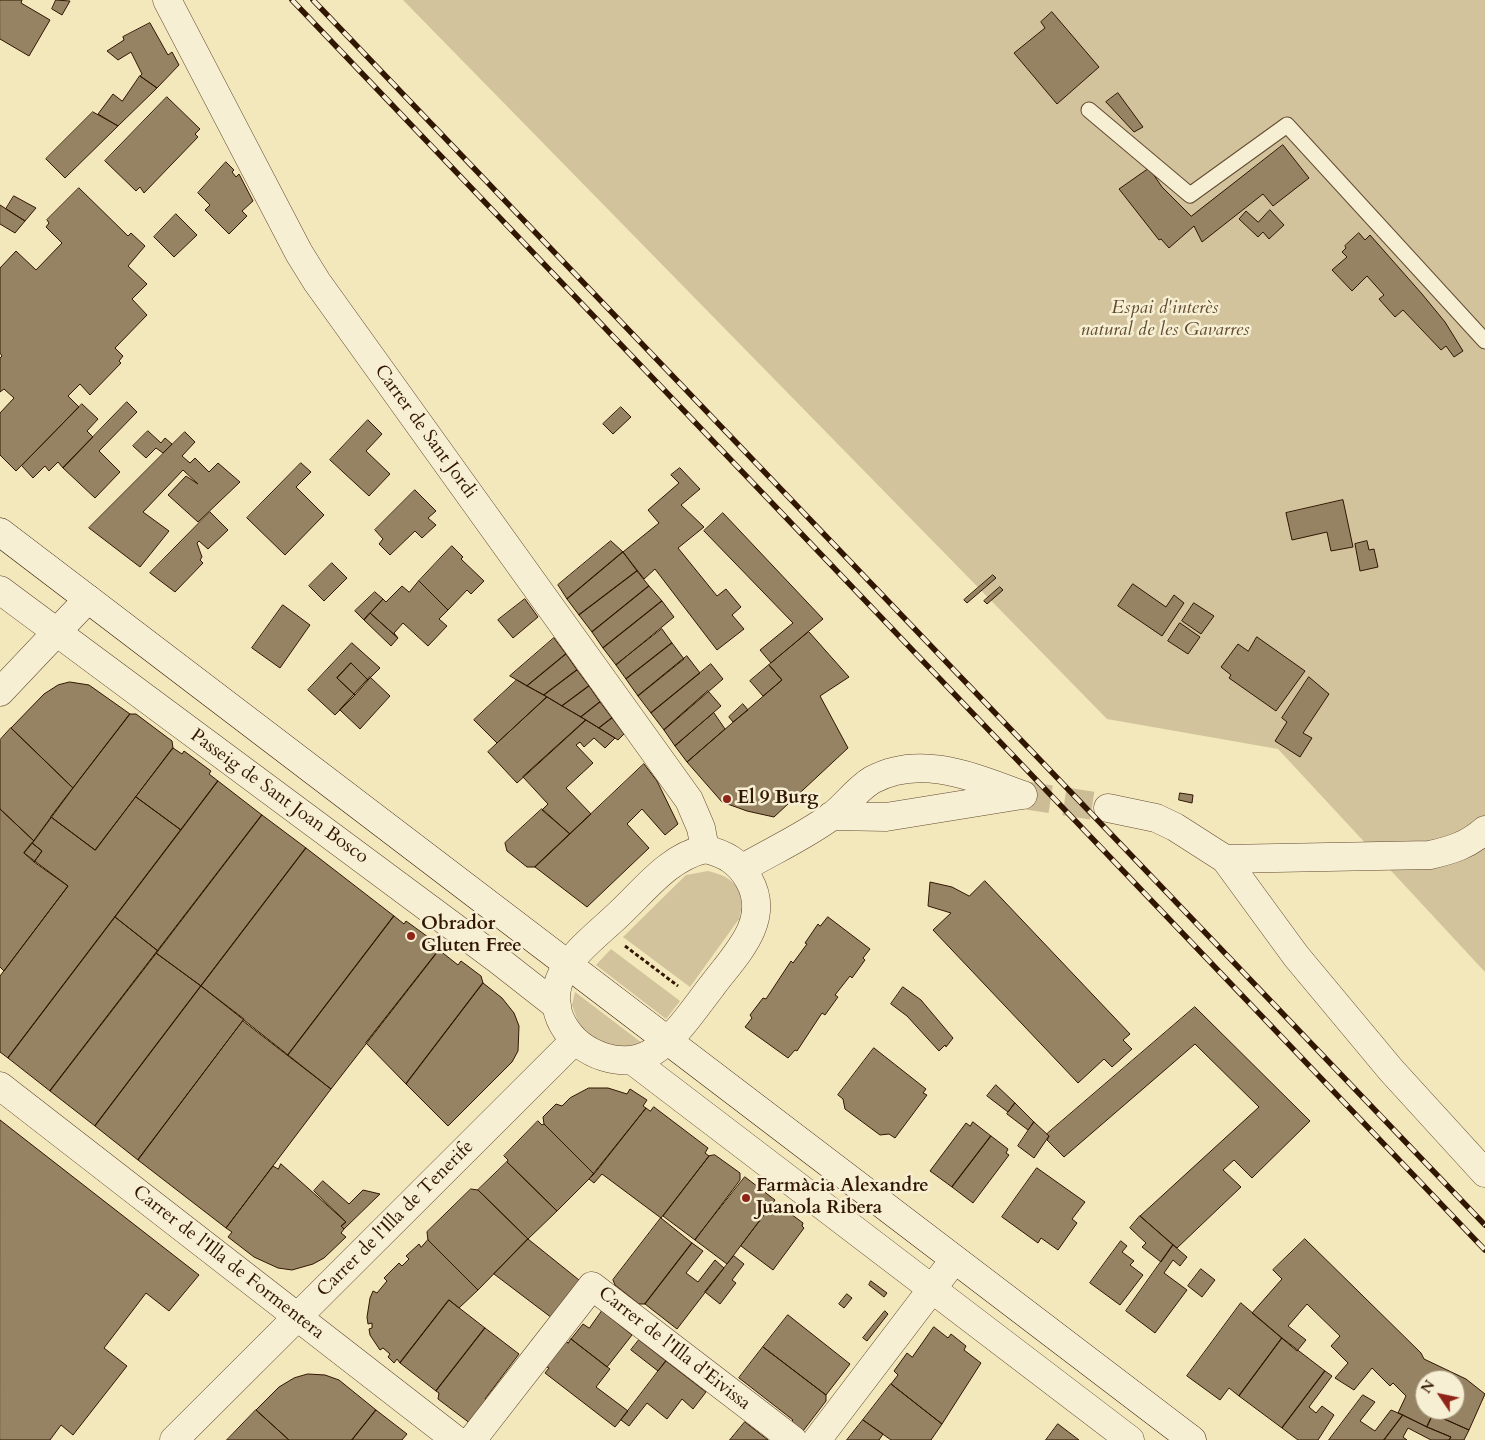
<!DOCTYPE html>
<meta charset="utf-8">
<style>
body{margin:0}
#map{position:relative;width:1485px;height:1440px;overflow:hidden;background:#f3e7bc;font-family:Cardo,serif}
canvas{display:block}
.north{position:absolute;left:1415px;top:1370px;width:50px;height:50px;box-sizing:border-box;background:#f7efd3;border:1px solid #a8987f;border-radius:50%;rotate:304deg;font-size:14px;font-weight:700;line-height:20px;text-align:center;color:#311602}
.north::after{content:'';display:block;margin:auto;width:18px;height:22px;background:#8f2418;clip-path:polygon(50% 0,100% 100%,50% 72%,0 100%)}
</style>
<div id="map">
<canvas width="1485" height="1440"></canvas>
<div class="north">N</div>
</div>
<script>
const ctx = document.querySelector('canvas').getContext('2d');
ctx.lineJoin = 'round';
function fillPath(path, color) {
  ctx.fillStyle = color;
  ctx.fill(path, 'evenodd');
}
function trace(path, color, width, dash) {
  ctx.strokeStyle = color;
  ctx.lineWidth = width;
  ctx.lineCap = dash ? 'butt' : 'round';
  ctx.setLineDash(dash || []);
  ctx.stroke(path);
}
function write(font, color, halo, rows, align = 'center') {
  ctx.font = font + ' Cardo,serif';
  ctx.lineWidth = 5;
  ctx.setLineDash([]);
  ctx.textBaseline = 'middle';
  ctx.strokeStyle = halo;
  ctx.fillStyle = color;
  for (const [text, x, y, turn = 0] of rows) {
    ctx.save();
    ctx.translate(x, y);
    ctx.rotate((+turn || 0) * Math.PI / 180);
    ctx.textAlign = isNaN(turn) ? turn : align;
    if (halo) ctx.strokeText(text, 0, 0);
    ctx.fillText(text, 0, 0);
    ctx.restore();
  }
}
const green = new Path2D(`
 M403 0H1485V972L1278 749 1107 719Z
 M708 871C735 877 747 891 739 919L690 987 623 937 686 875Z
 M611 949 680 1001 666 1019 596 965Z
 M575 992 642 1043 628 1049 607 1048 580 1027 572 1005Z`);
const building = new Path2D(`
 M0 0H22L21 3 50 20 29 56 0 39Z
 M56 0 70 1 62 15 52 9Z
 M1052 12 1099 67 1057 104 1014 53 1045 28 1041 22Z
 M150 23 168 55 172 52 179 65 157 88 140 76 142 74 131 52 118 60 107 51 124 40 123 37Z
 M140 76 157 88 118 126 98 114 113 94 122 101Z
 M1118 93 1143 127 1134 132 1106 102Z
 M167 97 200 129 195 134 198 137 144 193 140 187 136 191 105 161Z
 M93 112 118 126 65 178 46 159Z
 M1283 145 1309 178 1273 206 1263 194 1202 242 1194 226 1169 248 1161 239 1159 240 1119 189 1149 168 1162 187 1191 216Z
 M226 162 234 170 232 172 236 177 239 174 253 201 242 211 247 216 229 234 205 210 210 205 198 193Z
 M79 188 128 236 131 233 145 246 128 266 147 284 132 299 147 315 115 348 123 356 119 361 121 363 90 395 80 384 68 396 79 407 16 471 0 455V413L14 398 4 389 0 392V358L2 356 0 353V268L16 251 36 270 62 243 46 227 49 223 47 220Z
 M14 196 36 208 25 221 6 209Z
 M0 205 25 221 15 233 0 224Z
 M1270 210 1284 225 1269 239 1263 232 1258 237 1239 219 1246 211 1258 222Z
 M176 214 197 235 174 257 154 237Z
 M1359 233 1365 240 1370 235 1422 294 1445 322 1463 351 1454 357 1446 346 1441 350 1403 310 1395 317 1379 299 1384 295 1367 276 1352 291 1332 270 1347 257 1342 252 1346 248 1345 246Z
 M127 402 137 412 99 451 120 472 95 498 63 468Z
 M82 404 98 419 87 431 93 437 63 468 58 462 49 471 45 466 33 478 22 466Z
 M621 407 631 417 613 434 603 424Z
 M368 420 382 434 366 451 390 474 369 496 330 460Z
 M148 431 161 443 165 438 172 444 163 453 156 448 146 458 133 446Z
 M185 432 195 442 182 456 190 463 195 458 209 472 218 463 240 482 198 522 168 495 186 476 198 484 183 470 143 512 169 531 140 567 89 528Z
 M301 463 311 472 296 487 324 515 285 555 247 518Z
 M680 468 700 489 681 505 704 527 678 548 717 596 726 589 741 607 732 615 744 629 717 650 655 569 644 579 623 552 659 523 648 510 679 483 671 475Z
 M415 490 436 511 428 518 436 525 422 538 415 531 390 555 379 544 383 539 375 530Z
 M1343 500 1353 547 1331 551 1327 532 1292 540 1286 513Z
 M210 512 228 530 208 549 199 541 197 543 202 557 200 560 203 563 175 592 150 573Z
 M723 513 823 619 771 663 760 650 793 623 704 531Z
 M611 541 623 552 567 599 558 585Z
 M1367 541 1369 550 1374 549 1378 567 1360 571 1355 544Z
 M452 546 463 557 461 559 484 581 471 594 467 590 448 610 419 581Z
 M623 552 637 571 579 615 567 599Z
 M332 563 347 578 324 601 309 586Z
 M637 571 649 586 592 632 579 615Z
 M993 575 996 578 967 603 964 600Z
 M419 581 448 610 439 619 447 626 428 646 403 623 394 633 398 638 370 613 383 599 386 602 402 586 409 592Z
 M1133 584 1166 607 1174 595 1184 603 1162 636 1118 606Z
 M649 586 662 601 603 648 592 632Z
 M1000 587 1003 590 987 604 984 601Z
 M375 592 383 599 364 620 355 611Z
 M525 599 538 617 513 638 498 620Z
 M662 601 674 617 616 665 603 648Z
 M1194 603 1214 616 1201 634 1182 621Z
 M283 605 310 625 280 668 252 648Z
 M370 613 398 638 391 646 364 620Z
 M1180 623 1200 637 1188 654 1168 641Z
 M662 629 672 643 626 679 616 665Z
 M809 632 849 677 820 696 848 748 774 817 747 811 722 802 687 762 782 680 769 665Z
 M1257 637 1305 671 1276 711 1229 678 1231 675 1221 667 1238 644 1248 651Z
 M554 638 566 654 527 686 510 676Z
 M352 643 380 668 368 680 351 663 337 678 355 695 335 715 308 690Z
 M672 643 684 659 638 696 626 679Z
 M566 654 577 670 544 695 527 686Z
 M687 656 700 673 651 713 638 696Z
 M351 663 368 680 355 695 337 678Z
 M711 664 723 679 664 730 651 713Z
 M769 665 782 680 763 696 750 681Z
 M577 670 589 686 562 706 544 695Z
 M370 677 390 696 360 729 340 710Z
 M1309 677 1329 694 1303 733 1312 738 1300 757 1275 741 1287 722 1282 718Z
 M517 680 547 697 497 743 474 720Z
 M70 682 89 685 130 714 73 788 11 728 44 694 58 685Z
 M589 686 600 702 581 717 562 706Z
 M708 691 721 706 675 746 664 730Z
 M547 697 586 720 517 783 488 752Z
 M600 702 612 718 599 728 581 717Z
 M743 704 748 710 733 722 729 717Z
 M714 713 725 729 687 762 675 746Z
 M130 714H136L172 741 173 748 95 850 51 817Z
 M612 718 624 734 618 740 599 728Z
 M586 720 615 738 605 748 594 738 584 747 580 742 576 745 593 763 566 788 591 814 570 834 542 810 548 804 523 777Z
 M11 728 73 788 34 841 0 809V740Z
 M173 748 182 754 184 751 211 771 209 774 218 781 181 830 136 797Z
 M644 764 657 781 678 824 665 835 642 809 627 824 649 848 587 907 535 867Z
 M218 781 262 815 158 951 115 917Z
 M1180 793 1193 795 1192 803 1179 800Z
 M136 797 181 830 8 1058 0 1052V976L68 886 34 862 42 851 32 843 51 817 95 850Z
 M0 809 34 841 24 853 68 886 4 971 0 967Z
 M542 809 570 834 535 867H527L507 851 505 843Z
 M262 815 306 848 201 986 156 953Z
 M32 843 42 851 34 862 24 853Z
 M306 848 394 916 288 1055 201 986Z
 M985 881 1130 1034 1123 1040 1132 1049 1112 1067 1104 1059 1078 1083 933 930 951 913 928 906 930 882 952 887 969 896Z
 M394 916 404 924 406 921 428 937 426 940 439 950 331 1089 288 1055Z
 M115 917 158 951 50 1091 8 1058Z
 M828 917 870 949 863 958 865 960 852 978 850 976 835 995 838 997 825 1015 822 1013 797 1051 795 1050 788 1058 745 1027 752 1018 750 1015 763 998 766 999 791 961 793 963 807 944 805 943 818 924 820 926Z
 M439 950 458 965 461 961 481 976 483 983 406 1084 366 1043Z
 M156 953 201 986 95 1126 50 1091Z
 M483 983 502 998 514 1013 519 1026 518 1051 512 1062 448 1126 406 1084Z
 M201 986 244 1019 138 1160 95 1126Z
 M903 987 921 1000 953 1038 946 1047 945 1045 939 1051 907 1016 891 1004Z
 M1195 1007 1310 1121 1252 1178 1234 1160 1223 1170 1241 1187 1177 1248 1140 1216 1259 1107 1195 1044 1064 1157 1047 1140 1049 1136 1047 1134Z
 M243 1021 331 1089 226 1228 138 1160Z
 M874 1048 926 1089 923 1093 927 1095 895 1138 889 1134 880 1135 845 1109 843 1099 838 1095Z
 M996 1085 1015 1103 1008 1112 987 1096Z
 M589 1088H608L627 1094 630 1089 647 1100 643 1106 646 1108 594 1174 544 1124 543 1117 556 1104 562 1106 570 1098Z
 M1015 1103 1034 1122 1028 1130 1007 1114Z
 M654 1107 708 1148 705 1153 709 1156 661 1218 602 1174 594 1183 589 1179 646 1108 650 1111Z
 M0 1120 199 1275 169 1311 146 1293 104 1348 127 1366 73 1435 61 1425 50 1440H0Z
 M538 1121 542 1125 544 1124 594 1174 557 1211 507 1162 508 1160 504 1156Z
 M973 1122 991 1136 952 1187 930 1171 966 1123 970 1126Z
 M1034 1122 1049 1136 1034 1158 1018 1146Z
 M991 1136 1008 1149 1006 1153 1009 1155 973 1203 952 1187Z
 M715 1155 740 1173V1180L695 1240 663 1216 709 1156Z
 M507 1162 557 1211 528 1239 478 1190Z
 M281 1164 346 1222 341 1226 344 1229 341 1233 346 1237 324 1258 313 1264 292 1270 278 1268 254 1257 228 1237 232 1232 226 1228 273 1166 278 1169Z
 M1037 1168 1085 1202 1072 1219 1077 1223 1058 1250 1041 1238 1038 1243 1002 1217Z
 M745 1177 775 1200 727 1264 695 1240Z
 M323 1181 349 1204 363 1190 380 1194 344 1229 341 1226 346 1222 314 1191Z
 M471 1189 478 1190 528 1239 478 1290 428 1240 427 1232Z
 M773 1204 779 1205 803 1223 802 1226 804 1228 773 1270 741 1246Z
 M1140 1216 1173 1245 1161 1262 1142 1247 1146 1243 1130 1228Z
 M661 1218 692 1243 645 1304H639L615 1285 613 1280Z
 M528 1239 579 1280 581 1285 552 1318 494 1274Z
 M1305 1239 1421 1353 1424 1359 1466 1379 1485 1394 1469 1430 1433 1414 1427 1427 1398 1413 1406 1396 1393 1383 1390 1386 1372 1368 1354 1390 1335 1378 1348 1363 1331 1346 1340 1336 1307 1304 1288 1326 1306 1340 1297 1351 1252 1313 1282 1279 1273 1270ZM1425 1380H1455V1410H1425Z
 M428 1240 478 1290 459 1308 449 1300 400 1363 397 1359 394 1363 388 1357 390 1354 383 1348 380 1350 370 1335 369 1329 372 1328V1323L368 1324 367 1317 370 1298 373 1291 377 1293 387 1281 384 1278 399 1263 402 1266 409 1259 406 1256 419 1244 421 1247Z
 M1121 1241 1127 1246 1122 1252 1134 1261 1130 1265 1143 1275 1120 1305 1090 1283Z
 M692 1243 703 1251 686 1273 698 1282 715 1260 724 1268 677 1329 645 1304Z
 M1173 1245 1187 1257 1180 1266 1173 1260 1164 1273 1187 1290 1155 1333 1126 1311Z
 M734 1256 744 1264 732 1280 736 1283 720 1304 705 1292Z
 M1201 1269 1215 1280 1202 1297 1188 1286Z
 M871 1281 887 1293 884 1297 869 1285Z
 M847 1294 852 1298 844 1308 839 1304Z
 M449 1300 485 1328 436 1391 400 1363Z
 M1241 1303 1282 1338 1239 1396 1229 1388 1220 1400 1187 1376Z
 M602 1311 632 1335 607 1367 571 1339 583 1324 589 1328Z
 M885 1311 888 1314 867 1341 863 1338Z
 M788 1315 850 1364 826 1395 763 1347Z
 M934 1327 948 1338 951 1334 966 1346 964 1350 981 1363 942 1424 891 1384 898 1375 894 1371 907 1353 912 1357Z
 M485 1328 519 1354 485 1399 488 1401 471 1424 438 1399 439 1393 436 1391Z
 M1282 1338 1325 1371 1282 1428 1239 1396Z
 M571 1339 610 1369 596 1387 628 1411 615 1427 545 1373 549 1368 545 1366 565 1340 568 1343Z
 M639 1340 666 1361 658 1371 631 1350Z
 M763 1347 826 1395V1401L803 1431 791 1422 793 1420 739 1378Z
 M666 1361 706 1392 693 1409 682 1399 667 1419 647 1403 629 1426 621 1420Z
 M1325 1371 1332 1376 1309 1407 1316 1413 1322 1406 1334 1415 1318 1440H1298L1282 1428Z
 M308 1374 325 1375 339 1380 376 1410 352 1440H289L256 1410 279 1387 294 1378Z
 M891 1384 942 1424 931 1440H891L863 1420Z
 M1363 1395 1375 1402 1360 1421 1375 1431 1391 1410 1403 1415 1384 1440H1329Z
 M256 1410 289 1440H227Z
 M376 1410 407 1434 402 1440H352Z
 M1433 1414 1469 1430 1464 1440H1449L1451 1437 1427 1427Z
 M1403 1415 1427 1427 1451 1437 1449 1440H1431L1408 1428 1403 1437 1407 1440H1384Z
 M863 1420 883 1434 879 1440H847Z
 M745 1422 768 1440H730Z
 M1058 1424 1079 1440H1046Z`);
const streetTunnel = new Path2D(`
 M1023 795 1108 808`);
const path = new Path2D(`
 M625 946 678 986`);
const lane = new Path2D(`
 M1089 110 1190 195 1287 125 1485 341`);
const street = new Path2D(`
 M167 0 299 253 317 282 689 800 701 828 705 849
 M0 590 497 959 557 1006
 M0 692 88 599
 M1108 808 1156 818 1175 827 1225 859 1296 956 1391 1070 1485 1173
 M831 816 886 817 1022 795
 M705 849C726 854 739 862 749 880 772 921 735 955 712 986 694 1009 676 1038 651 1053 636 1062 620 1062 604 1057 569 1046 544 1010 562 974 573 952 604 929 622 911 647 887 670 857 705 849Z
 M1225 859 1430 855C1452 850 1468 845 1485 830
 M743 868C772 851 805 836 832 816 846 805 857 789 872 780 921 753 975 778 1023 795
 M632 1060 1130 1440
 M0 1086 456 1440
 M174 1440 574 1041
 M472 1440 592 1286 793 1440
 M817 1440 954 1260`);
const secondary = new Path2D(`
 M0 532 1192 1440`);
const rail = new Path2D(`
 M292 0 1485 1250
 M313 0 1485 1225`);
const markers = [
 [727,799,5,"#8f2418"],
 [411,936,5,"#8f2418"],
 [746,1198,5,"#8f2418"]
];
const parkNames = [
 ["Espai d'interès",1165,309],
 ["natural de les Gavarres",1165,331]
];
const streetNames = [
 ["Carrer de Sant Jordi",425,432,54],
 ["Passeig de Sant Joan Bosco",279,797,36],
 ["Carrer de l'Illa de Tenerife",396,1219,-45],
 ["Carrer de l'Illa de Formentera",228,1263,38],
 ["Carrer de l'Illa d'Eivissa",674,1349,38]
];
const poiNames = [
 ["El 9 Burg",737,799],
 ["Obrador",421,925],
 ["Gluten Free",421,947],
 ["Farmàcia Alexandre",756,1187],
 ["Juanola Ribera",756,1209]
];
fillPath(green, '#d2c39c');
fillPath(building, '#968363');
trace(building, '#311602', 1);
trace(streetTunnel, '#ccbd97', 28, [28, 14]);
trace(lane, '#624a30', 17);
trace(street, '#624a30', 29);
trace(secondary, '#311602', 29);
trace(path, '#311602', 3, [4, 2.5]);
trace(lane, '#f7efd3', 15);
trace(street, '#f7efd3', 28);
trace(secondary, '#f7efd3', 28);
trace(rail, '#311602', 5.5);
trace(rail, '#f7efd3', 4, [11]);
for (const [x, y, r, color] of markers) {
  const dot = new Path2D();
  dot.arc(x, y, r, 0, 2 * Math.PI);
  ctx.fillStyle = color;
  ctx.fill(dot);
  trace(dot, '#f7efd3', 2);
}
write('italic 19px', '#614a30', '#f7efd3', parkNames);
write('19px', '#311602', '#f7efd3', streetNames);
write('bold 19px', '#311602', '#f7efd3', poiNames, 'left');
</script>
